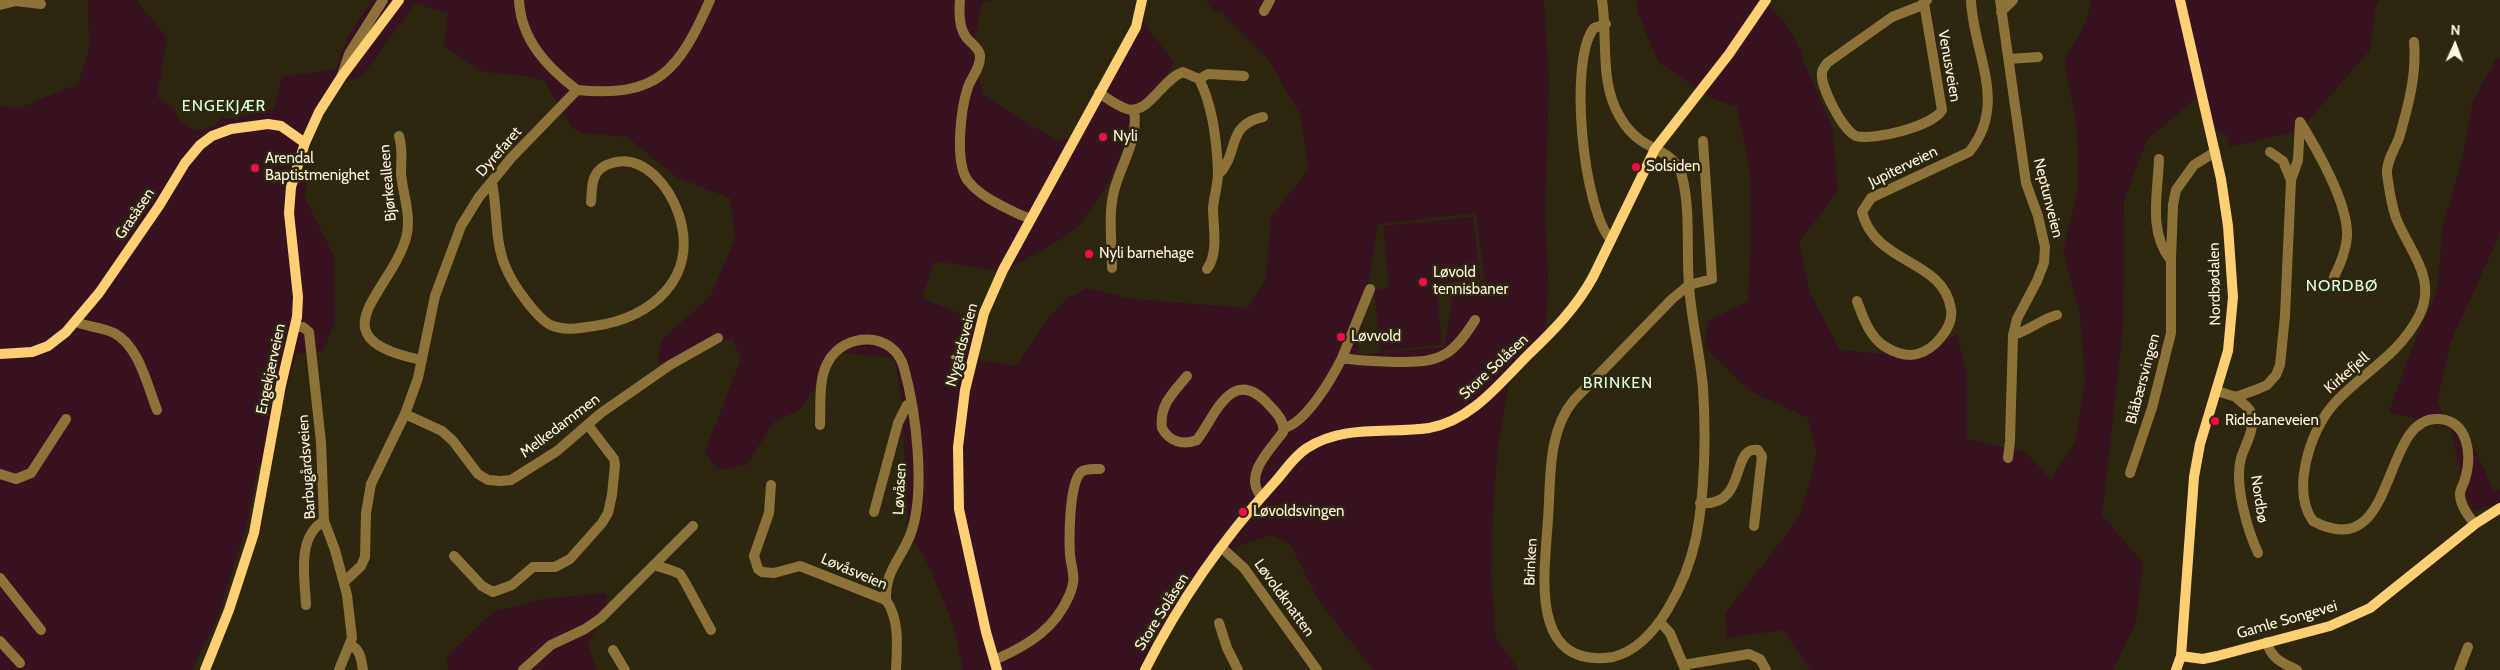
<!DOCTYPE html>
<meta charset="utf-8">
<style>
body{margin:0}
#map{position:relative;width:2500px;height:670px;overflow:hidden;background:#2d2710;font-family:Cabin,sans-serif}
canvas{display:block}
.north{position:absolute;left:2430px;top:20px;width:50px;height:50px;-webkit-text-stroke:4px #2d2710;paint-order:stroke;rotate:2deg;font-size:14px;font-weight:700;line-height:20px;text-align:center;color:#fff6dc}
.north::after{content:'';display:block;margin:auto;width:18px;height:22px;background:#fff6dc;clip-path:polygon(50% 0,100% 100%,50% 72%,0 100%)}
</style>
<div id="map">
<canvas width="2500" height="670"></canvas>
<div class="north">N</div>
</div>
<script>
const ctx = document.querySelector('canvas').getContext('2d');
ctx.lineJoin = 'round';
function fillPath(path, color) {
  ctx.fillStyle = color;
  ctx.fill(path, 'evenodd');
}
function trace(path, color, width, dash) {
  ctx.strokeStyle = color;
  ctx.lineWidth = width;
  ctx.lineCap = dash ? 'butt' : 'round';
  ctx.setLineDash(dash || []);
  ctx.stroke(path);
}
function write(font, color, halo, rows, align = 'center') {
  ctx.font = font + ' Cabin,sans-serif';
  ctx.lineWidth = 5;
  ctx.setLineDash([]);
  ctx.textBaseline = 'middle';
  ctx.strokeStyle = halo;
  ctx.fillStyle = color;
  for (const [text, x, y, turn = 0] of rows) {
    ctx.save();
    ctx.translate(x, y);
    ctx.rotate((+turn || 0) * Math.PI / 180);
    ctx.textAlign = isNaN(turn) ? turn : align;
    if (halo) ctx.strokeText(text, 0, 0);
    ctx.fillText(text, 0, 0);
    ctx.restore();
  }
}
const green = new Path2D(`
 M88 0H136L167 38 157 97 173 107 180 121 197 131 216 125 221 118 231 119 274 109 282 77 336 69 347 37 372 0H993L982 3 972 53 984 96 1057 141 1073 137 1139 14 1174 64 1134 124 1108 184 1080 224 1063 238 1003 272 935 261 922 298 982 323 979 360 1017 366 1044 323 1066 299 1088 288 1132 299 1248 308 1266 279 1271 217 1309 169 1300 114 1268 59 1222 13 1213 11 1206 0H1544L1549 84 1545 214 1548 278 1546 332 1509 384 1498 447 1493 509 1491 575 1496 637 1519 670H1373L1319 601 1290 544 1271 535 1209 556 1140 670H963L953 624 928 564 908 532 902 402 894 358 841 353 821 378 800 410 775 421 746 465 718 470 705 452 741 359 732 338 674 364 657 363 661 340 710 297 735 239 730 198 678 178 627 137 582 133 571 127 545 81 527 76 484 72 444 46 448 14 415 3 363 75 334 86 311 145 305 198 334 256 335 322 323 351 296 354 280 415 258 469 247 524 218 617 192 670H0V106L19 108 78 84 89 50ZM1476 213 1485 280 1453 296 1444 347 1357 355 1378 224Z
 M1637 0H1763L1786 23 1800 50 1803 61 1832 126 1838 190 1799 243 1810 293 1840 350 1897 355 1957 335 1967 375V439L2025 452 2051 479 2075 443 2085 379 2080 315 2063 252 2078 188 2077 126 2064 61 2085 24 2092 0H2380L2376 6 2370 50 2300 130 2230 147 2226 135 2210 125 2197 97 2147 140 2124 200 2123 329 2102 515 2143 563 2136 622 2113 670H1810L1783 630 1727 638 1725 614 1800 516 1817 454 1808 418 1750 391 1705 347 1708 321 1748 301 1751 235 1750 171 1737 107 1711 98 1658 62 1637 10Z
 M2500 58V234L2451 341 2437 403 2451 426 2475 449 2493 490H2500V503L2473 511 2464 493 2451 428 2389 412 2411 351 2437 291 2443 226 2461 163 2473 101 2496 59Z
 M1473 217 1480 279 1436 284 1442 344 1381 351 1374 290 1389 288 1383 226Z
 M607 593 605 609 588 645 597 670H448L446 657 493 612 543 599Z`);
const street = new Path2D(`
 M519 0C521 40 547 67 577 90
 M960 0C959 11 959 28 966 37 970 43 979 47 980 55 981 67 972 76 968 87 961 108 954 162 968 181 976 191 990 200 1002 206 1011 210 1020 216 1030 218
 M1602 0C1608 38 1599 83 1620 117 1625 126 1632 134 1640 140 1656 151 1677 155 1682 176 1691 212 1686 248 1689 285 1691 319 1700 353 1703 388 1706 433 1705 494 1696 538 1687 579 1658 646 1613 657 1527 670 1545 570 1548 519 1551 479 1547 432 1574 400L1672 299 1689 285 1712 279 1703 141
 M2000 0 2026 183 2038 216 2045 247 2044 263 2037 281 2017 319 2013 335 2010 441 2008 458
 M1924 3 1942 110C1933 126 1874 141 1856 136 1843 131 1820 86 1822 73 1822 69 1825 66 1827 63L1892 17 1920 6 1927 0
 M0 5 16 1 41 4
 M1264 11 1270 0
 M2001 12 2013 0
 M1606 24 1594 28C1568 60 1583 209 1611 240
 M2414 42C2417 74 2408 107 2399 138 2395 149 2386 161 2387 174 2389 188 2391 204 2396 218 2409 251 2438 278 2419 316 2397 358 2362 372 2333 405 2310 431 2291 491 2313 521 2399 567 2380 414 2439 419 2469 421 2472 456 2465 479 2464 484 2460 489 2460 494 2460 505 2468 516 2475 524
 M2009 59 2038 57
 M342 75 349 54 383 0
 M1199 79 1208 74 1244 76
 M1099 93C1107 98 1117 106 1127 109 1149 115 1162 79 1183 72L1199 79C1213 106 1217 143 1218 173 1218 185 1214 196 1213 208 1213 226 1219 253 1207 269
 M2300 122C2317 149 2349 205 2347 237 2346 250 2340 265 2334 277
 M399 136C403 149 401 160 401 174 403 195 412 217 406 238 390 294 313 338 422 360
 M2159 159C2158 192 2148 231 2170 259
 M1218 175C1240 154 1225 125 1263 117
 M2291 180 2298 160 2300 122
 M492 183C498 211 494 241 506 268 512 283 538 321 553 326 566 331 581 328 594 326 652 318 699 278 679 215 670 188 644 153 612 163 605 165 598 169 595 176 591 183 592 194 591 202
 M1112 268C1112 243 1108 215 1114 191 1121 164 1139 139 1134 110
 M1857 301C1863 317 1869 336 1884 346 1893 352 1906 357 1917 354 1934 350 1954 327 1951 309 1943 258 1875 265 1862 212L1871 198 1969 152C2009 103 1973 54 1971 0
 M76 322C88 327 102 327 114 333 139 346 147 385 157 410
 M295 327H303L309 332 321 442 324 521 335 550 347 595 352 638 339 670
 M2013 335C2029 331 2041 319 2057 315
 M1342 358 1370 289
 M1187 376C1173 393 1159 405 1162 428 1169 441 1182 446 1197 440 1216 415 1232 363 1270 406 1277 413 1285 422 1283 432 1270 450 1243 475 1261 496
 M2217 391 2236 397 2258 389 2267 385 2276 375 2280 365 2285 316 2291 180 2283 161 2270 152
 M2236 397C2242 404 2251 407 2252 417 2254 432 2245 445 2241 458 2234 484 2247 529 2258 553
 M405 414 418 378 435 296 461 226 479 197 512 157 577 90C659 98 679 70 710 0
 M820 425C821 406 818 379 828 362 845 331 894 331 904 368 916 411 926 491 911 533 901 560 885 570 886 600
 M1284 428C1306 423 1332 378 1342 358 1359 361 1376 361 1392 362 1437 363 1451 359 1475 320
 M2130 473 2152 408 2171 333V259L2173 205 2176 190 2194 165 2215 152
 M0 474 16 479 31 473 66 419
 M771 485 769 513 754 556 758 569 762 572 774 573 800 566 886 600C900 620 897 647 896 670
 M1700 503C1748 508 1730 445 1758 450L1762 456 1754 526
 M874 512 898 423 907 405H910
 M1222 548 1244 568 1317 670
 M454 556 482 586 493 592 512 585 533 567H555L570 559 602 523 608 513 612 495 615 465 614 459 588 425
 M654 565 693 526
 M0 578 41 630
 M344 582 361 566 365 557 366 513 371 484 405 414 442 431 453 441 478 474 488 480 501 481 511 480 557 451 601 413 670 365 718 338
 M306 605C305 579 296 537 324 521
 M1660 622 1670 633 1685 669
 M1219 623 1227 648 1238 670
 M0 641 20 663
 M2267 642C2271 659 2283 663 2297 670
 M350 645C361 649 361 660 363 670
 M613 650 625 670
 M994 658H999C1030 644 1055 628 1069 596 1077 578 1072 572 1070 555 1069 538 1069 484 1081 472 1086 468 1094 469 1100 469
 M1683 665 1749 654 1760 659 1766 670
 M523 670 551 645 585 629 601 618 654 565C663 568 673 570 680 574 683 577 706 622 711 630
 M2459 670 2468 647`);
const secondary = new Path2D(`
 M2180 0 2221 179 2228 226 2233 297 2228 351 2200 444 2194 477 2181 656
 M0 354 32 352 48 346 66 332 99 293 159 206 185 163 200 145 212 136 231 129 268 124 281 126 305 143
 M205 670 229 610 254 533 281 385 297 317 298 297 289 213 291 187 305 143 319 112 342 76 399 0
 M997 670 986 632 959 509 958 447 965 390 984 313 1003 270 1136 27 1142 0
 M1145 670C1178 604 1224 538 1274 483 1285 471 1293 457 1307 448 1344 424 1388 434 1429 428 1471 421 1500 383 1528 355 1553 331 1576 308 1593 277L1655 149 1729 54 1766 0
 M2176 670 2181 656 2203 659 2217 656 2330 626 2370 608 2475 524 2500 508`);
const markers = [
 [1103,137,5,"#ff0849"],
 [1636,167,5,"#ff0849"],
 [255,168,5,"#ff0849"],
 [1089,254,5,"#ff0849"],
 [1423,282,5,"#ff0849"],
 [1341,337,5,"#ff0849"],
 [2215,421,5,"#ff0849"],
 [1243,512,5,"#ff0849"]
];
const streetNames = [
 ["Venusveien",1949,66,80],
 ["Dyrefaret",499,152,-49],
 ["Jupiterveien",1903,167,-26],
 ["Bjørkealleen",388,183,-95],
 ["Neptunveien",2048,198,76],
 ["Grasåsen",135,214,-56],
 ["Nordbødalen",2215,284,-91],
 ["Nygårdsveien",962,345,-75],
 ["Store Solåsen",1494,367,-43],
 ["Engekjærveien",271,369,-78],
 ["Kirkefjell",2347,373,-41],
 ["Blåbærsvingen",2143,379,-75],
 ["Melkedammen",560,426,-37],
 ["Barbugårdsveien",307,467,-94],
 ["Løvåsen",900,489,-87],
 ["Nordbø",2259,499,81],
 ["Brinken",1531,562,-87],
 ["Løvåsveien",854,572,23],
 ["Løvoldknatten",1284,598,54],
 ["Store Solåsen",1162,612,-58],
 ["Gamle Songevei",2287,620,-16]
];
const poiNames = [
 ["Nyli",1113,137],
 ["Arendal",265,159],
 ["Baptistmenighet",265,176],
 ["Solsiden",1646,167],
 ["Nyli barnehage",1099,254],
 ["Løvold",1433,273],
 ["tennisbaner",1433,290],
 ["Løvvold",1351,337],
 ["Ridebaneveien",2225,421],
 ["Løvoldsvingen",1253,512]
];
const neighbourhoodNames = [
 ["ENGEKJÆR",224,106],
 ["NORDBØ",2342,286],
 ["BRINKEN",1618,383]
];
fillPath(green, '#371322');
trace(street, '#8d723a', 10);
trace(secondary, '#ffd073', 10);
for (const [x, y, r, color] of markers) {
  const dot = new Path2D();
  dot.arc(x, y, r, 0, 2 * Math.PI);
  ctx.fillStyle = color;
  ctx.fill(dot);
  trace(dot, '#2d2710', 2);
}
write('15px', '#fff6dc', '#2d2710', streetNames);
write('15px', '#fff6dc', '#2d2710', poiNames, 'left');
ctx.letterSpacing = '1px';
write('16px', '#deffde', '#2d2710', neighbourhoodNames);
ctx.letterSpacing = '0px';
</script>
